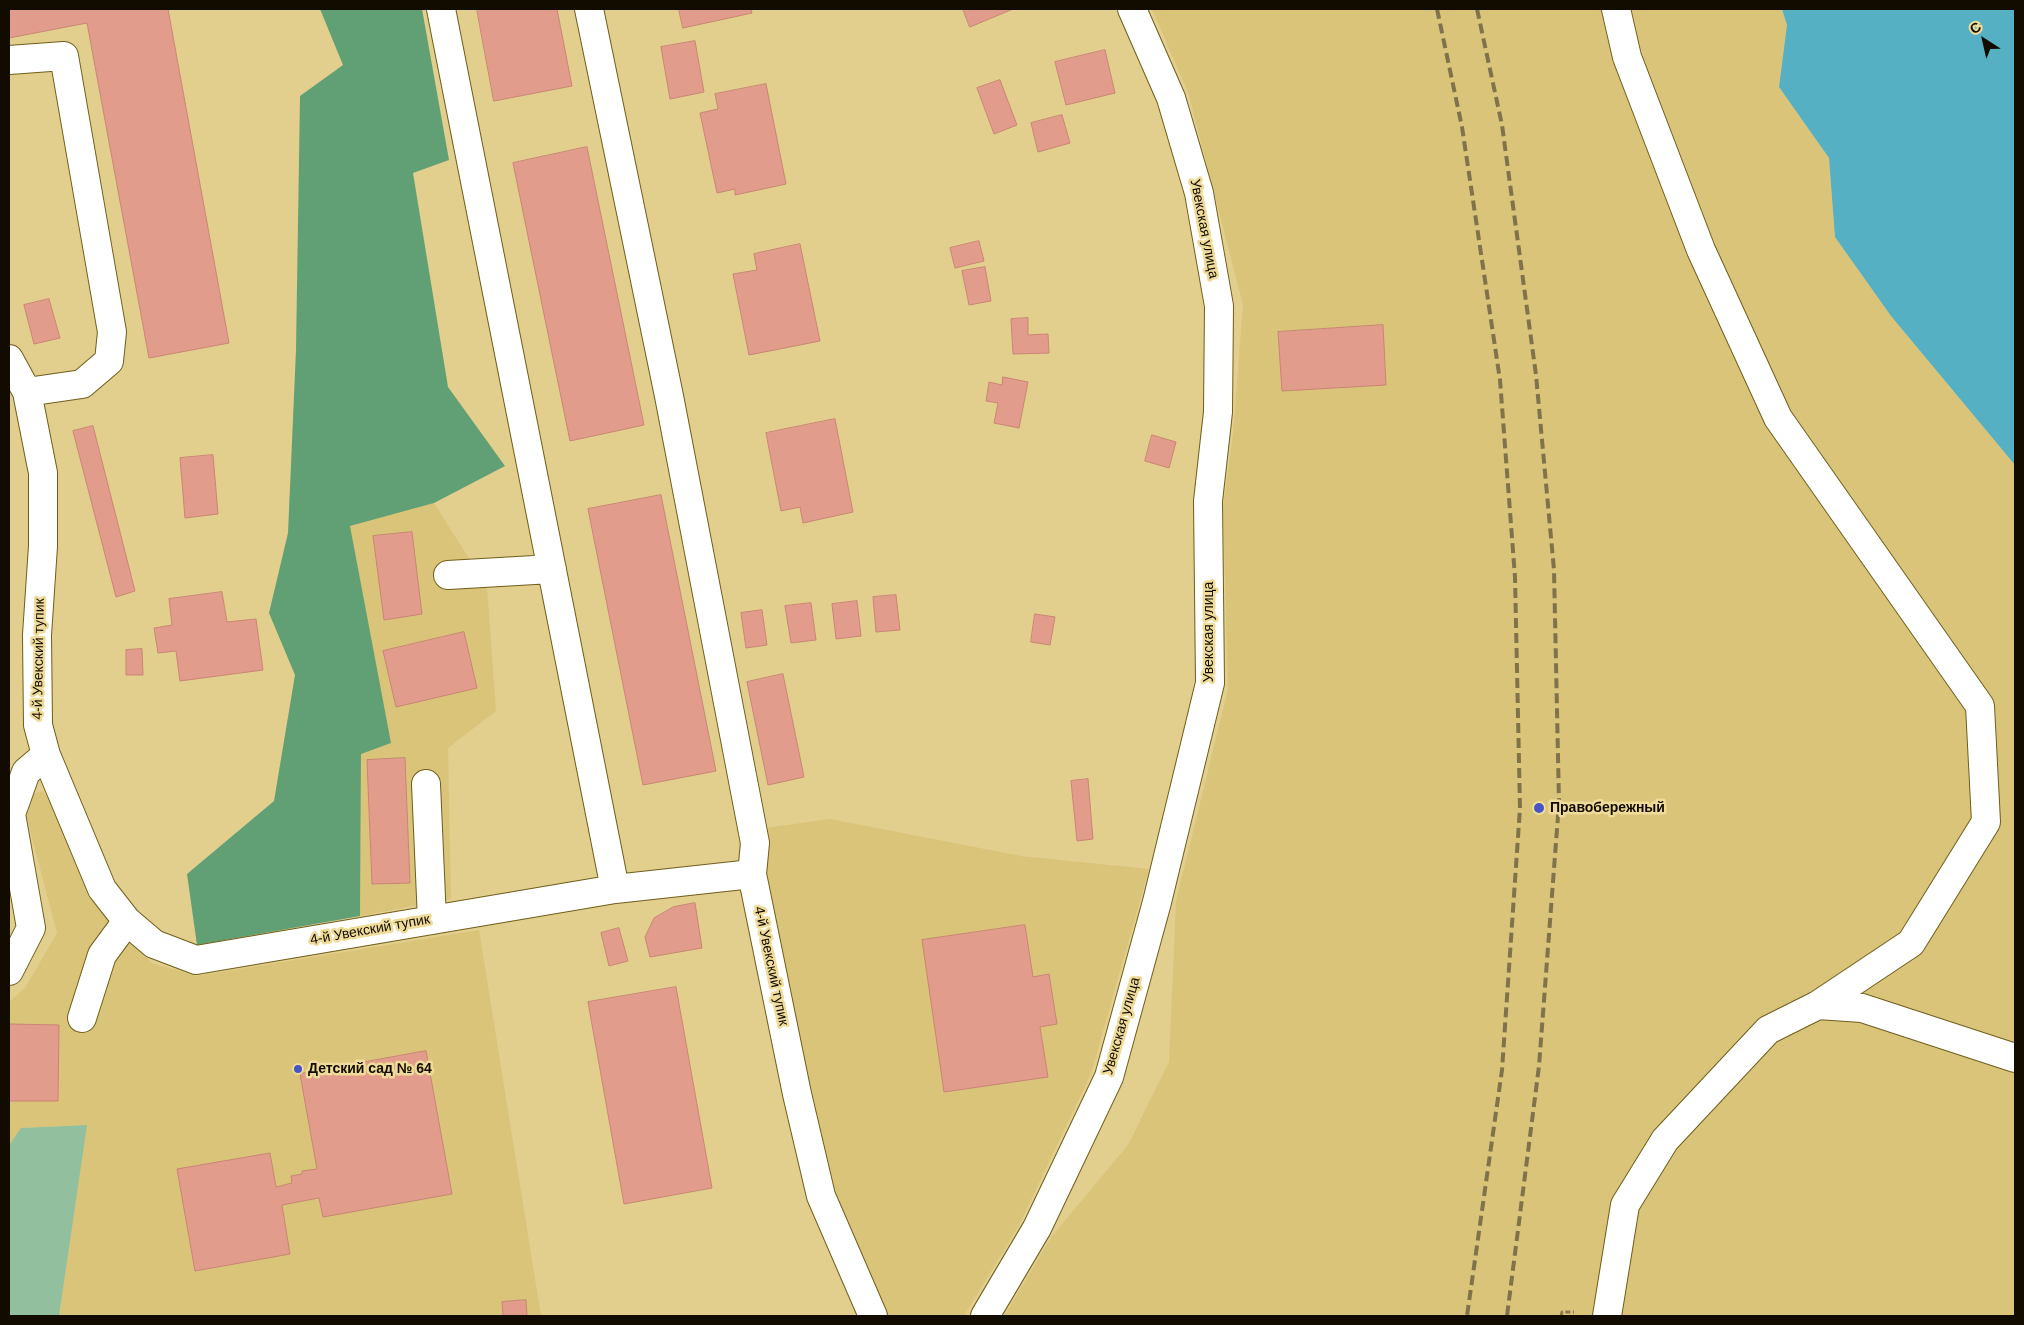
<!DOCTYPE html>
<meta charset="utf-8">
<style>
body{margin:0}
#map{position:relative;width:2024px;height:1325px;overflow:hidden;background:#e2ce8d;font-family:Helvetica,sans-serif}
canvas{display:block}
.frame{position:absolute;inset:0;border:10px solid #120b00;pointer-events:none}
.north{position:absolute;left:1959px;top:15px;width:50px;height:50px;-webkit-text-stroke:4px #efdc99;paint-order:stroke;rotate:325deg;font-size:14px;font-weight:700;line-height:20px;text-align:center;color:#120b00}
.north::after{content:'';display:block;margin:auto;width:18px;height:22px;background:#120b00;clip-path:polygon(50% 0,100% 100%,50% 72%,0 100%)}
</style>
<div id="map">
<canvas width="2024" height="1325"></canvas>
<div class="frame"></div>
<div class="north">С</div>
</div>
<script>
const ctx = document.querySelector('canvas').getContext('2d');
ctx.lineJoin = 'round';
function fillPath(path, color) {
  ctx.fillStyle = color;
  ctx.fill(path, 'evenodd');
}
function trace(path, color, width, dash) {
  ctx.strokeStyle = color;
  ctx.lineWidth = width;
  ctx.lineCap = dash ? 'butt' : 'round';
  ctx.setLineDash(dash || []);
  ctx.stroke(path);
}
function write(font, color, halo, rows, align = 'center') {
  ctx.font = font + ' Helvetica,sans-serif';
  ctx.lineWidth = 5;
  ctx.setLineDash([]);
  ctx.textBaseline = 'middle';
  ctx.strokeStyle = halo;
  ctx.fillStyle = color;
  for (const [text, x, y, turn = 0] of rows) {
    ctx.save();
    ctx.translate(x, y);
    ctx.rotate((+turn || 0) * Math.PI / 180);
    ctx.textAlign = isNaN(turn) ? turn : align;
    if (halo) ctx.strokeText(text, 0, 0);
    ctx.fillText(text, 0, 0);
    ctx.restore();
  }
}
const built = new Path2D(`
 M1152 9H1782L1787 25 1779 87 1829 158 1835 237 1891 316 2015 465V1316H1004L1052 1236 1128 1145 1169 1062 1176 901 1228 689 1223 508 1233 434 1243 305 1188 92Z
 M434 503 487 587 496 711 448 748 451 899 360 916 361 754 350 526Z
 M43 791 50 801 90 899 152 963 197 976 479 930 541 1316H59L86 1125 21 1128 9 1145V1002L25 988 57 933 26 815 33 794Z
 M830 819 1021 856 1149 869 1091 1074 1018 1227 964 1316H889L835 1192 809 1093 765 862V828Z`);
const green = new Path2D(`
 M87 1125 59 1316H9V1145L21 1128Z`);
const forest = new Path2D(`
 M320 9H422L449 160 413 173 448 387 505 466 434 503 350 526 391 743 361 754 360 916 197 945 187 874 274 801 295 675 269 613 288 533 296 350 300 96 343 65Z`);
const water = new Path2D(`
 M1782 9H2015V465L1891 316 1835 237 1829 158 1779 87 1787 25Z`);
const building = new Path2D(`
 M9 9H168L229 343 149 358 87 23 9 38Z
 M477 9H557L572 86 494 101Z
 M679 9H751L752 13 683 28Z
 M963 9H1013L970 27Z
 M695 41 704 92 670 99 661 47Z
 M1105 50 1115 93 1066 105 1055 62Z
 M1000 80 1017 125 994 134 977 88Z
 M766 84 786 184 735 195V189L717 193 700 113 718 109 715 94Z
 M1062 115 1070 143 1038 152 1031 123Z
 M587 147 644 425 570 441 513 163Z
 M979 241 984 261 955 268 950 248Z
 M800 244 820 341 749 355 733 274 757 270 754 254Z
 M985 267 991 301 969 305 962 271Z
 M49 299 60 338 34 344 24 305Z
 M1028 318V335L1048 334 1049 353 1013 354 1011 319Z
 M1383 325 1386 385 1282 391 1278 332Z
 M1003 377 1028 382 1019 428 994 423 998 403 986 401 989 382 1002 385Z
 M835 419 853 512 803 523 800 507 781 511 766 433Z
 M93 426 135 591 116 597 73 431Z
 M1152 435 1176 442 1169 468 1145 461Z
 M213 455 218 514 185 518 180 458Z
 M661 495 716 771 643 785 588 509Z
 M412 532 422 614 384 620 373 536Z
 M222 592 227 622 256 619 263 670 180 681 176 651 158 653 154 628 172 625 169 599Z
 M896 595 900 630 876 632 873 597Z
 M857 601 861 636 836 639 832 604Z
 M811 603 816 640 791 643 785 606Z
 M762 610 767 645 746 648 741 613Z
 M1035 614 1055 617 1050 645 1031 642Z
 M464 632 477 688 396 707 383 651Z
 M142 649 143 675H126V650Z
 M783 674 804 777 768 785 747 682Z
 M405 758 410 883 372 884 367 760Z
 M1088 779 1093 839 1077 841 1071 781Z
 M695 903 702 948 650 957 645 937 654 918 673 907Z
 M1025 925 1033 977 1049 974 1057 1024 1040 1027 1048 1077 944 1092 922 940Z
 M619 928 628 961 609 966 601 933Z
 M676 987 712 1188 624 1204 588 1002Z
 M9 1024 59 1025 58 1101H9Z
 M426 1051 452 1194 323 1217 319 1198 282 1205 290 1254 195 1271 177 1169 270 1153 276 1187 292 1183 291 1176 302 1174V1171L317 1169 300 1074Z
 M526 1300 527 1316H503L502 1302Z`);
const path = new Path2D(`
 M1561 1316 1562 1312H1574`);
const minor = new Path2D(`
 M441 9 615 889
 M589 9 669 396 755 843 752 874
 M1616 9 1627 57 1701 250 1778 418 1980 706 1986 822 1911 943 1818 1005
 M9 60 64 56 112 332 109 361 82 384 27 392
 M9 359 27 392 43 473V546L37 635 38 725 46 755 102 889 127 921 154 944 196 960 615 889 752 874 797 1094 821 1196 873 1316
 M448 575 552 569
 M426 784 432 920
 M9 971 31 928 11 814 26 772 46 755
 M82 1018 102 955 127 921
 M985 1316 1037 1228 1109 1077 1157 902 1210 683 1208 501 1218 412 1219 306 1199 193 1171 98 1132 9
 M1607 1316 1625 1205 1665 1140 1768 1030 1818 1005 1862 1008 2015 1058`);
const rail = new Path2D(`
 M1437 9 1462 127 1500 380 1515 577 1520 808 1502 1070 1467 1316
 M1477 9 1502 125 1536 375 1554 570 1559 803 1539 1066 1507 1316`);
const markers = [
 [1539,808,6,"#4754c8"],
 [298,1069,5,"#4754c8"]
];
const streetNames = [
 ["Увекская улица",1204,229,79],
 ["Увекская улица",1209,632,-90],
 ["4-й Увекский тупик",39,659,-89],
 ["4-й Увекский тупик",370,930,-10],
 ["4-й Увекский тупик",771,966,78],
 ["Увекская улица",1122,1026,-74]
];
const poiNames = [
 ["Правобережный",1550,808],
 ["Детский сад № 64",308,1069]
];
fillPath(built, '#dac47a');
fillPath(green, '#92c09f');
fillPath(forest, '#61a075');
fillPath(water, '#55b0c3');
fillPath(building, '#e29c8c');
trace(building, '#c98575', 1);
trace(minor, '#705e1b', 30);
trace(path, '#8a7b51', 3, [5, 2.5]);
trace(minor, '#fff', 28);
trace(rail, '#80724b', 4, [10, 5]);
for (const [x, y, r, color] of markers) {
  const dot = new Path2D();
  dot.arc(x, y, r, 0, 2 * Math.PI);
  ctx.fillStyle = color;
  ctx.fill(dot);
  trace(dot, '#efdc99', 2);
}
write('14px', '#120b00', '#efdc99', streetNames);
write('bold 14px', '#120b00', '#efdc99', poiNames, 'left');
</script>
